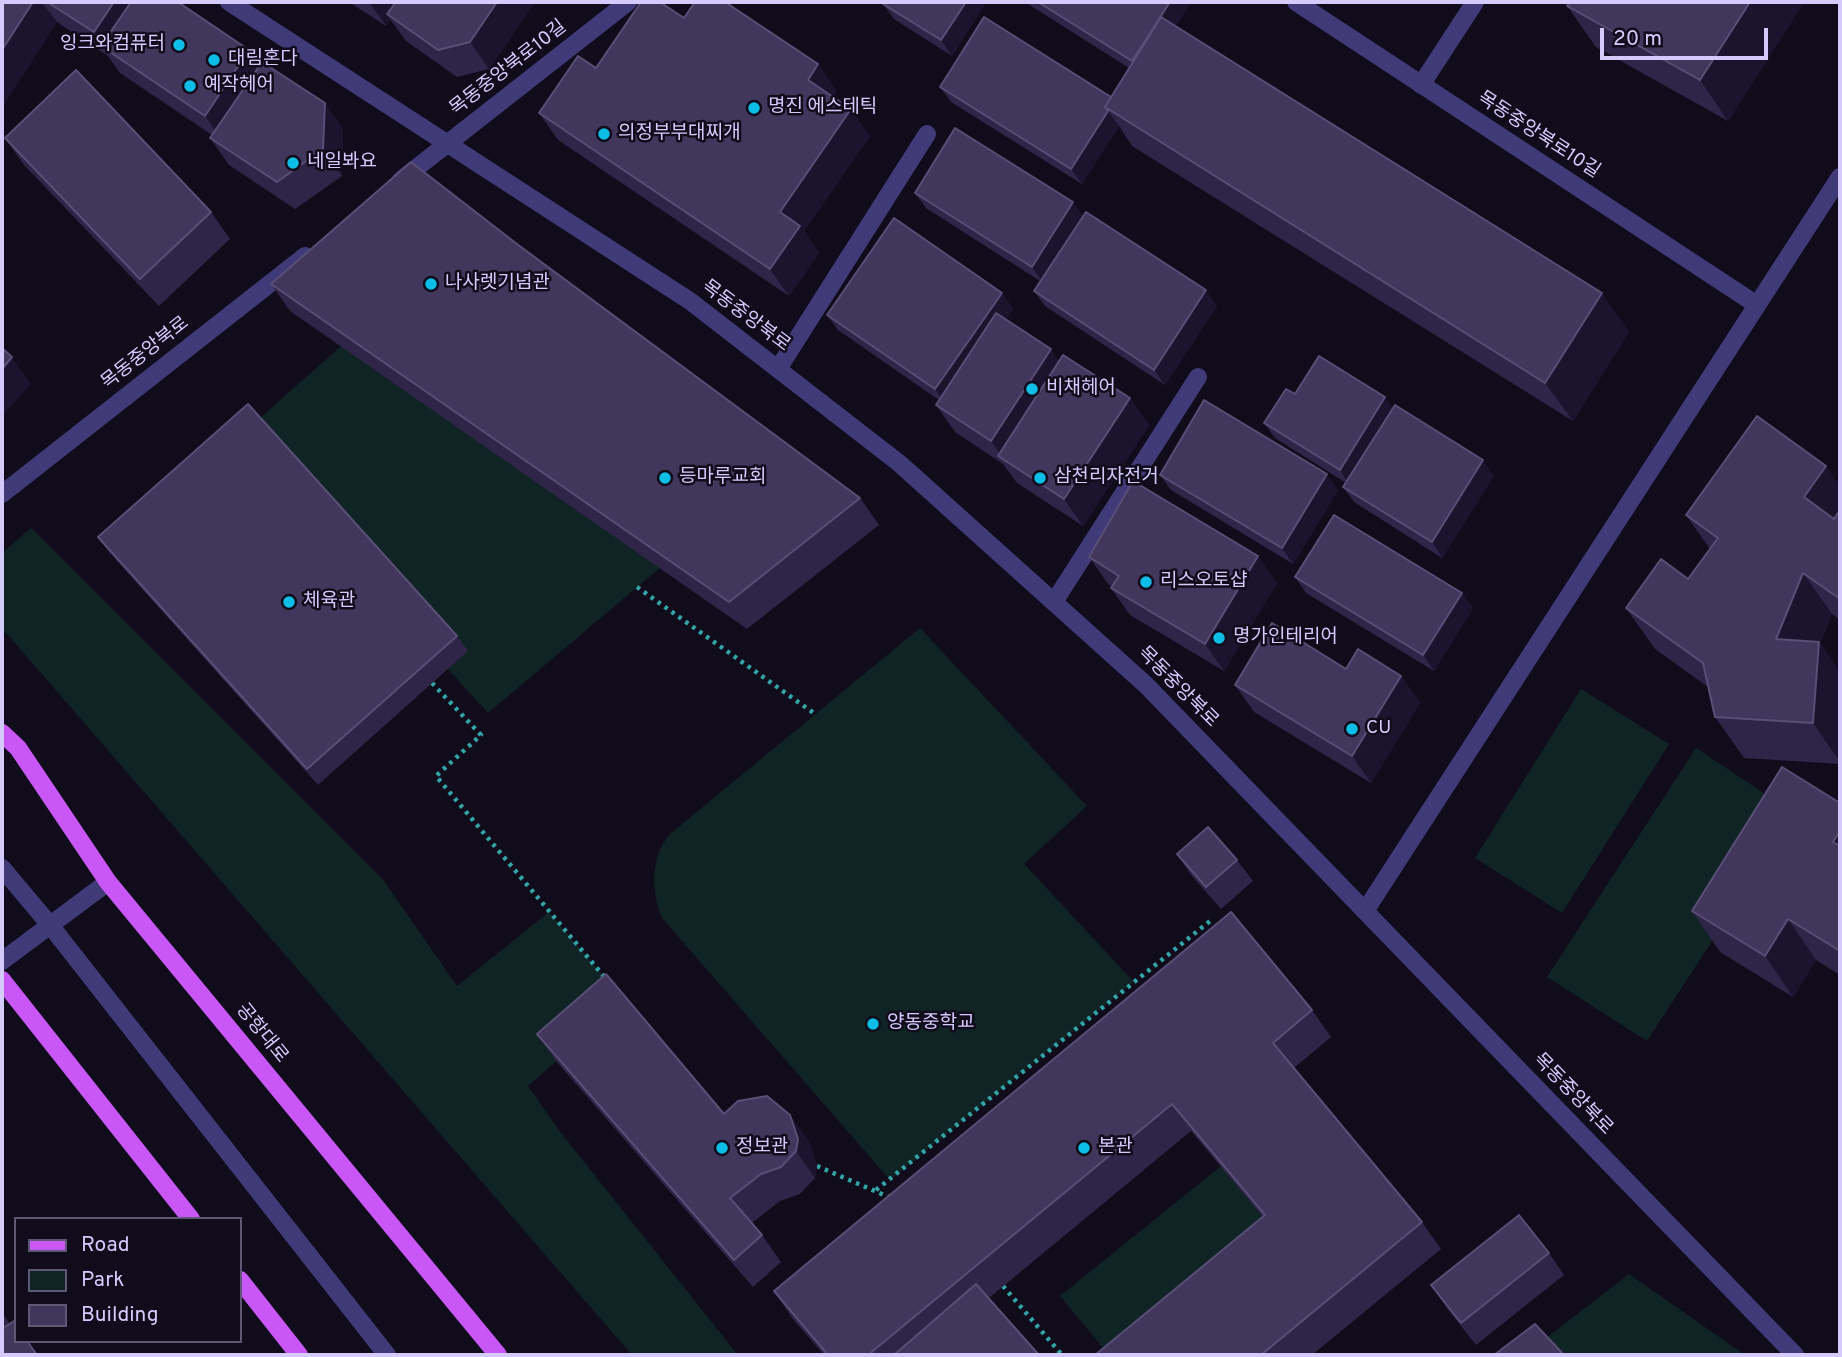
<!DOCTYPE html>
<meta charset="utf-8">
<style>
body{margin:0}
#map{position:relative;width:1842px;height:1357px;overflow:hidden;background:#100c1c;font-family:Overpass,sans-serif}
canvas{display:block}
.frame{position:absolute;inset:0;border:4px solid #d4cafc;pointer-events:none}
.legend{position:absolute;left:14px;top:1217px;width:228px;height:126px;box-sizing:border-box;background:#100c1c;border:2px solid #5e5876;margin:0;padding:9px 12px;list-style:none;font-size:21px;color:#d4cafc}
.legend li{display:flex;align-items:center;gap:14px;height:35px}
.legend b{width:35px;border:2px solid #5e5876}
.scale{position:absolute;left:1600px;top:28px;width:168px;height:32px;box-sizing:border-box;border:4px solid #d4cafc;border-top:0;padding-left:9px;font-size:21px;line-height:24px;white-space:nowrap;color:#d4cafc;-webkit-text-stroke:5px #100c1c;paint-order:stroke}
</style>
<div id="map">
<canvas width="1842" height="1357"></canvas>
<div class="frame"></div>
<ul class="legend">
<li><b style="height:9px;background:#c857f6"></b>Road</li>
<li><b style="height:19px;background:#102425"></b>Park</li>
<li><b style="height:19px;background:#41375d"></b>Building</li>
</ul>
<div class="scale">20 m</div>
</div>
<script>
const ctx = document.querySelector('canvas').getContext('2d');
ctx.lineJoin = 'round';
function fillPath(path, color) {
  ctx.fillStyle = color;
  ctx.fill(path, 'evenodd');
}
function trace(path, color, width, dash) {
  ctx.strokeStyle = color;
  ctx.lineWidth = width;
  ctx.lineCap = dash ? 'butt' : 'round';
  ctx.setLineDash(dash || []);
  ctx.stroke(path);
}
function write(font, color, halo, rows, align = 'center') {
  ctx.font = font + ' Overpass,"Noto Sans KR",sans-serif';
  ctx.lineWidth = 5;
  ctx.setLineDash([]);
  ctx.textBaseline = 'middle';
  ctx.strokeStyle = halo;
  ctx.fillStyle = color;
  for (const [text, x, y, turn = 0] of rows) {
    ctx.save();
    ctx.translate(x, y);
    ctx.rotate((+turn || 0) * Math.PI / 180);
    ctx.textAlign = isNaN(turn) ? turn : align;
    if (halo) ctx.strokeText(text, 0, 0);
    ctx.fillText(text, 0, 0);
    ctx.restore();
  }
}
const green = new Path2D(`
 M341 346 660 568 488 713 448 669 467 651 259 419Z
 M31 528 384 881 457 986 549 912 625 1001 528 1086 561 1133 738 1355H632L2 628V553Z
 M920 628 1087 806 1024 864 1134 982 890 1180 662 918C651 891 650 857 670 834Z
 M1581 689 1669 744 1562 913 1475 858Z
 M1696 748 1795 814 1647 1041 1547 977Z
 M1221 1166 1284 1242 1109 1355 1060 1296Z
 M1629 1274 1745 1355H1560L1545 1339Z`);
const path = new Path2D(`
 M637 587 815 714
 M432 683 481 735 436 776 606 979
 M817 1166 891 1198
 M876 1190 1210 921
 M1003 1286 1062 1355`);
const service = new Path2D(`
 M778 369 927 134
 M1054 602 1198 377
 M2 868 50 925 387 1355
 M1365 911 1840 177`);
const minor = new Path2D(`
 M1296 2 1757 305
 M1421 85 1475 2
 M401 180 628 2
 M2 494 305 256
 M2 961 108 882`);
const tertiary = new Path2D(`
 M229 2 690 301 899 463 1146 685 1795 1355`);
const primary = new Path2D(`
 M2 733 18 748 108 882 498 1355
 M2 980 191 1219
 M240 1280 299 1355`);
const wall = new Path2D(`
 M2 2H178L249 50 260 65 325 103 343 130 342 176 295 209 229 165 210 138 212 135 120 73 108 56 57 22 2 107Z
 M349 2H535L489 69 457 77 406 41 390 19 386 26Z
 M986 2 952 56 894 19 883 4Z
 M1025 2H1188L1190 4 1175 26 1629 332 1573 421 1132 146 1119 126 1082 184 951 102 940 87 1111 97 1129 68Z
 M1804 2 1728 121 1596 47 1567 6Z
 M684 18 818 64 836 91 833 97 870 136 804 231 819 253 789 296 558 140 539 113 596 68Z
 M5 138 211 212 230 239 159 306 24 165Z
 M915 193 1083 216 1217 306 1165 385 1045 306 1034 291 1040 281 926 208Z
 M517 244 860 498 879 525 747 629 290 311 271 284Z
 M1002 293 1013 309 1006 319 1059 361 1130 398 1149 425 1083 526 1017 483 1003 464 955 432 936 405 939 400 838 330 827 315Z
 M1295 394 1393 408 1494 476 1442 558 1354 502 1343 487 1346 483 1275 438 1264 423Z
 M1160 475 1338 490 1293 564 1171 490Z
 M1840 486V620L1832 614 1820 643 1840 673V764L1744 758 1715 717 1708 687 1655 649 1626 608 1688 579 1710 549 1686 515Z
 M98 537 457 636 468 651 318 785 109 552Z
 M1089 557 1277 583 1224 671 1130 615 1111 588 1112 587 1108 584Z
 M1295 577 1462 593 1473 608 1434 671 1306 593Z
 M1346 669 1401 676 1420 703 1371 783 1254 712 1235 685Z
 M1840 803V975L1816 960 1793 997 1720 952 1692 911Z
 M1177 854 1237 860 1253 881 1221 909 1192 876Z
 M1312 1010 1331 1037 1294 1068 1422 1222 1441 1249 1312 1355H1095L1263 1217 1191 1131 989 1298 1039 1355H824L792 1318 774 1291Z
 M537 1034 724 1114 790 1115 809 1142 817 1166 815 1178 800 1194 780 1201 752 1223 762 1235 781 1262 753 1287 556 1061Z
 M1549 1253 1564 1275 1476 1345 1446 1307 1431 1285Z
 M2 1312 10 1324 28 1341 38 1355H2Z`);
const shadedWall = new Path2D(`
 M33 2H42L57 22 2 107V50Z
 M114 2H151L106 49 94 32Z
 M369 2H401L387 14 390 19 386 26Z
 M497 2H535L489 69 470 42Z
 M966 2H986L952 56 941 40Z
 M1170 2H1188L1190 4 1143 76 1132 61Z
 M1750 2H1804L1728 121 1700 80Z
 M249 50 268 77 224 143 205 116Z
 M818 64 836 91 826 107 808 80Z
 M325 103 343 130 342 176 323 149Z
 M851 109 870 136 804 231 819 253 789 296 770 269 780 212Z
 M1108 111 1119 126 1082 184 1071 169Z
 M1073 202 1084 217 1043 283 1032 267Z
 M1206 290 1217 306 1165 385 1154 370Z
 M1002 293 1013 309 946 404 935 389Z
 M1602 293 1629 332 1573 421 1545 383Z
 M1051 349 1069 376 1004 460 991 441Z
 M12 357 31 384 2 416V369Z
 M1385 397 1396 413 1350 486 1340 470Z
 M1130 398 1149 425 1083 526 1064 499Z
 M1483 460 1494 476 1442 558 1432 542Z
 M1826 466 1840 486V528L1804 497Z
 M1327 474 1338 490 1293 564 1282 548Z
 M1258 556 1277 583 1224 671 1205 644Z
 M1803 573 1832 614 1820 643 1840 673V762L1813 723 1776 639Z
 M1462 593 1473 608 1434 671 1423 655Z
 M1401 676 1420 703 1371 783 1352 756Z
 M1840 831V852L1833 842Z
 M1788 919 1816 960 1793 997 1765 956Z
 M790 1115 809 1142 817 1166 815 1178 796 1151Z`);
const building = new Path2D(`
 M2 2H33L2 50Z
 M47 2H114L94 32Z
 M131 2H178L249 50 205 116 101 46Z
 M396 2H497L470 42 438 50 387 14Z
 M641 2H660L684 18 695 2H725L818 64 808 80 851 109 780 212 800 226 770 269 539 113 578 56 596 68Z
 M885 2H966L941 40 883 4Z
 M1038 2H1170L1132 61Z
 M1570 2H1750L1700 80 1567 6Z
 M984 17 1111 97 1105 107 1108 111 1071 169 940 87Z
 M1161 17 1602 293 1545 383 1105 107Z
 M262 62 325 103 323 149 277 182 210 138Z
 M76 70 211 212 140 279 5 138Z
 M955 128 1073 202 1032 267 915 193Z
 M411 162 517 244 860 498 729 602 271 284Z
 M1086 212 1206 290 1154 370 1034 291Z
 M894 218 1002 293 935 389 827 315Z
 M996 313 1051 349 991 441 936 405Z
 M2 348 12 357 2 369Z
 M1063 355 1130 398 1064 499 998 456Z
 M1319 356 1385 397 1340 470 1264 423 1286 389 1295 394Z
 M1204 400 1327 474 1282 548 1160 475Z
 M248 404 457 636 307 769 98 537Z
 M1395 405 1483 460 1432 542 1343 487Z
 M1757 416 1826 466 1804 497 1834 519 1840 510V599L1803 573 1776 639 1819 642 1813 723 1715 717 1703 663 1626 608 1661 559 1688 579 1718 538 1686 515Z
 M1133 481 1258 556 1205 644 1111 588 1119 576 1089 557Z
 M1334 515 1462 593 1423 655 1295 577Z
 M1272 623 1346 669 1358 649 1401 676 1352 756 1235 685Z
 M1782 767 1840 803V831L1833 842 1840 846V951L1788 919 1765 956 1692 911Z
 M1208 827 1237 860 1206 887 1177 854Z
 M1231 912 1312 1010 1273 1043 1422 1222 1261 1355H1095L1265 1215 1172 1104 868 1355H828L774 1291Z
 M606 974 724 1114 738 1101 767 1096 790 1115 798 1139 796 1151 781 1167 761 1174 730 1198 762 1235 734 1260 537 1034Z
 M1519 1215 1549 1253 1461 1323 1431 1285Z
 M976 1284 1039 1355H894Z
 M14 1321 16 1324V1341H27L37 1355H2V1329Z
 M1535 1324 1564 1355H1494Z`);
const markers = [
 [179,45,7,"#0cbee6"],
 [214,60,7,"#0cbee6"],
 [190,86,7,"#0cbee6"],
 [754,108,7,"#0cbee6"],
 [604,134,7,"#0cbee6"],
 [293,163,7,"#0cbee6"],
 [431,284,7,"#0cbee6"],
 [1032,389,7,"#0cbee6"],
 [665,478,7,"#0cbee6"],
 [1040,478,7,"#0cbee6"],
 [1146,582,7,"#0cbee6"],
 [289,602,7,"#0cbee6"],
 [1219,638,7,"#0cbee6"],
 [1352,729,7,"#0cbee6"],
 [873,1024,7,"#0cbee6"],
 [722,1148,7,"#0cbee6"],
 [1084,1148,7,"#0cbee6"]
];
const poiNames = [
 ["잉크와컴퓨터",165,45,"right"],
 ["대림혼다",228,60],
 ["예작헤어",204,86],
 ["명진 에스테틱",768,108],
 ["의정부부대찌개",618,134],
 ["네일봐요",307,163],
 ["나사렛기념관",445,284],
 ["비채헤어",1046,389],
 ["등마루교회",679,478],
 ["삼천리자전거",1054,478],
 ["리스오토샵",1160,582],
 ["체육관",303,602],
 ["명가인테리어",1233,638],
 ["CU",1366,729],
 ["양동중학교",887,1024],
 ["정보관",736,1148],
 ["본관",1098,1148]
];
const streetNames = [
 ["목동중앙북로10길",509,69,-38],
 ["목동중앙북로10길",1538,136,33],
 ["목동중앙북로",745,317,37],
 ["목동중앙북로",146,354,-38],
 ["목동중앙북로",1177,688,45],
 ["공항대로",261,1034,51],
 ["목동중앙북로",1572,1095,46]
];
fillPath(green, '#102425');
trace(path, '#33a5a7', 4.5, [3.5, 5]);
trace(service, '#413a78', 18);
trace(minor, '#413a78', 18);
trace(tertiary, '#413a78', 18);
trace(primary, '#c857f6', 18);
fillPath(wall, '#2f2549');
fillPath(shadedWall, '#1b142f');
fillPath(building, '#41375d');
trace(building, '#584e76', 2);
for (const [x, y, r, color] of markers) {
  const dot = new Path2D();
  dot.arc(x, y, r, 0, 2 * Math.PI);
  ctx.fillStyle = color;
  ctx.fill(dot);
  trace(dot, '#100c1c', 2.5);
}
write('19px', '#d4cafc', '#100c1c', poiNames, 'left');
write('19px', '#d4cafc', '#100c1c', streetNames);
</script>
